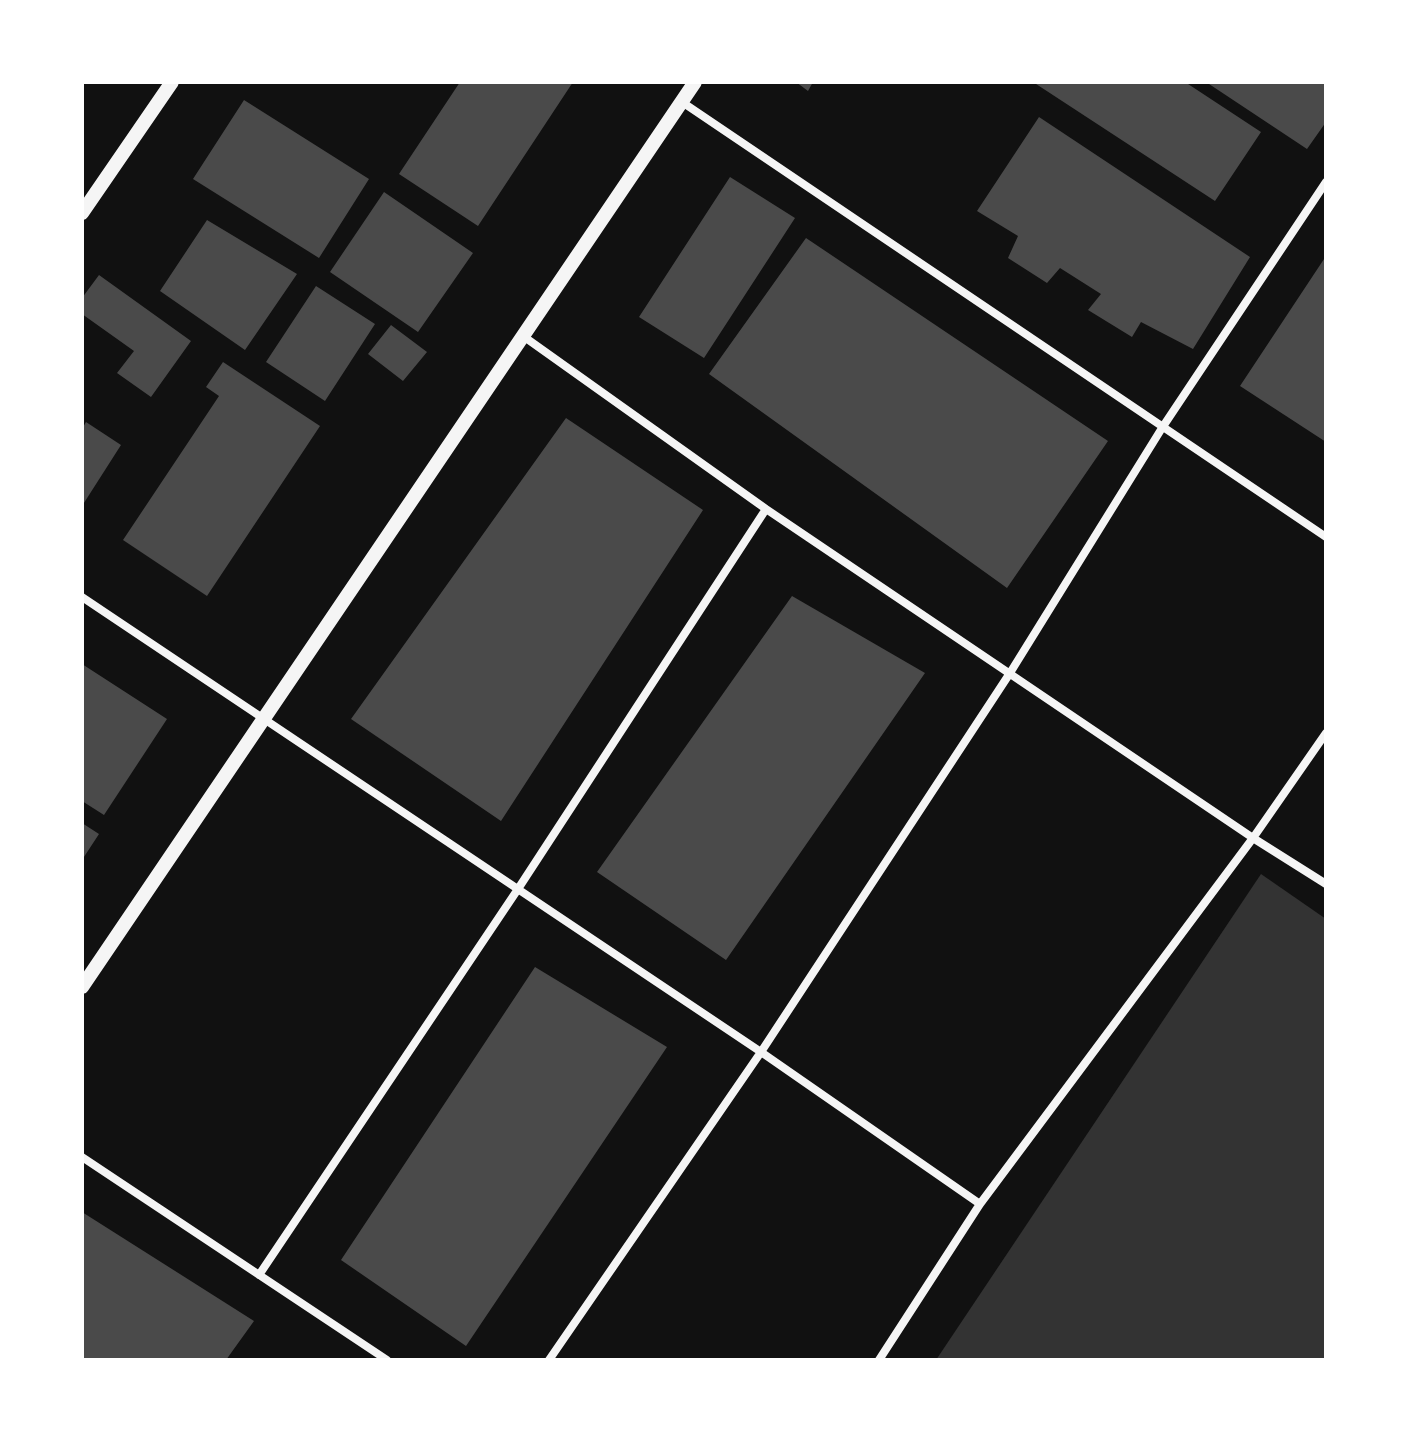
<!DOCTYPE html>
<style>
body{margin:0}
#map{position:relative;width:1408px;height:1442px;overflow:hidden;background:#111;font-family:"Varela Round",sans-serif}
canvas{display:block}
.frame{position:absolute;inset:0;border:84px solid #fff;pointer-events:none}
</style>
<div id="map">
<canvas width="1408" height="1442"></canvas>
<div class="frame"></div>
</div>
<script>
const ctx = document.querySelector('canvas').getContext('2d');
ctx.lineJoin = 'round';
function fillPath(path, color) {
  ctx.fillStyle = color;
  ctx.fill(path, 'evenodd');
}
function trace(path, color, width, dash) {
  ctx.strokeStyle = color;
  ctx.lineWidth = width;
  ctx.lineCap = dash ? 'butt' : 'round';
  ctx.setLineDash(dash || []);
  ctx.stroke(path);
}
const water = new Path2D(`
 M1261 874 1326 919V1360H936Z`);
const building = new Path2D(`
 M460 82H573L478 226 399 174Z
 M796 82H813L808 91Z
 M1033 82H1185L1261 132 1215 201Z
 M1206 82H1326V122L1307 149Z
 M244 100 369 179 319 258 193 179Z
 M1039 117 1250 257 1193 349 1141 322 1132 337 1088 310 1101 294 1060 268 1047 283 1008 258 1018 236 977 211Z
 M730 177 795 218 704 358 639 317Z
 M384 192 473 253 418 332 330 272Z
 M207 220 297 274 245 350 160 291Z
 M806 238 1108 441 1007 588 709 374Z
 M1326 256V442L1240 386Z
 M99 275 191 341 151 397 117 373 134 351 82 314V298Z
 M316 286 375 324 325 401 266 362Z
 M391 325 427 352 403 381 368 354Z
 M223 362 320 426 207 596 123 540 219 396 206 387Z
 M566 418 703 510 501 821 351 719Z
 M86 422 121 445 82 506V429Z
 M792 596 925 673 726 960 597 872Z
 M82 664 167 719 104 815 82 801Z
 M82 823 99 834 82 860Z
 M535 967 667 1047 466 1346 341 1260Z
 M82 1212 254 1321 226 1360H82Z`);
const minor = new Path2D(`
 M682 102 1326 537
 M523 336 766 509 1253 838 1326 884
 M82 597 761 1052 980 1204
 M82 1157 387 1360
 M259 1275 518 889 766 509
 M549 1360 761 1052 1010 673 1162 428 1326 182
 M879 1360 980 1204 1253 838 1326 733`);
const tertiary = new Path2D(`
 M82 213 172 82
 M82 987 695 82`);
fillPath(water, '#333');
fillPath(building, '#4a4a4a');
trace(minor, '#f5f5f5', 8);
trace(tertiary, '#f5f5f5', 14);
</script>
